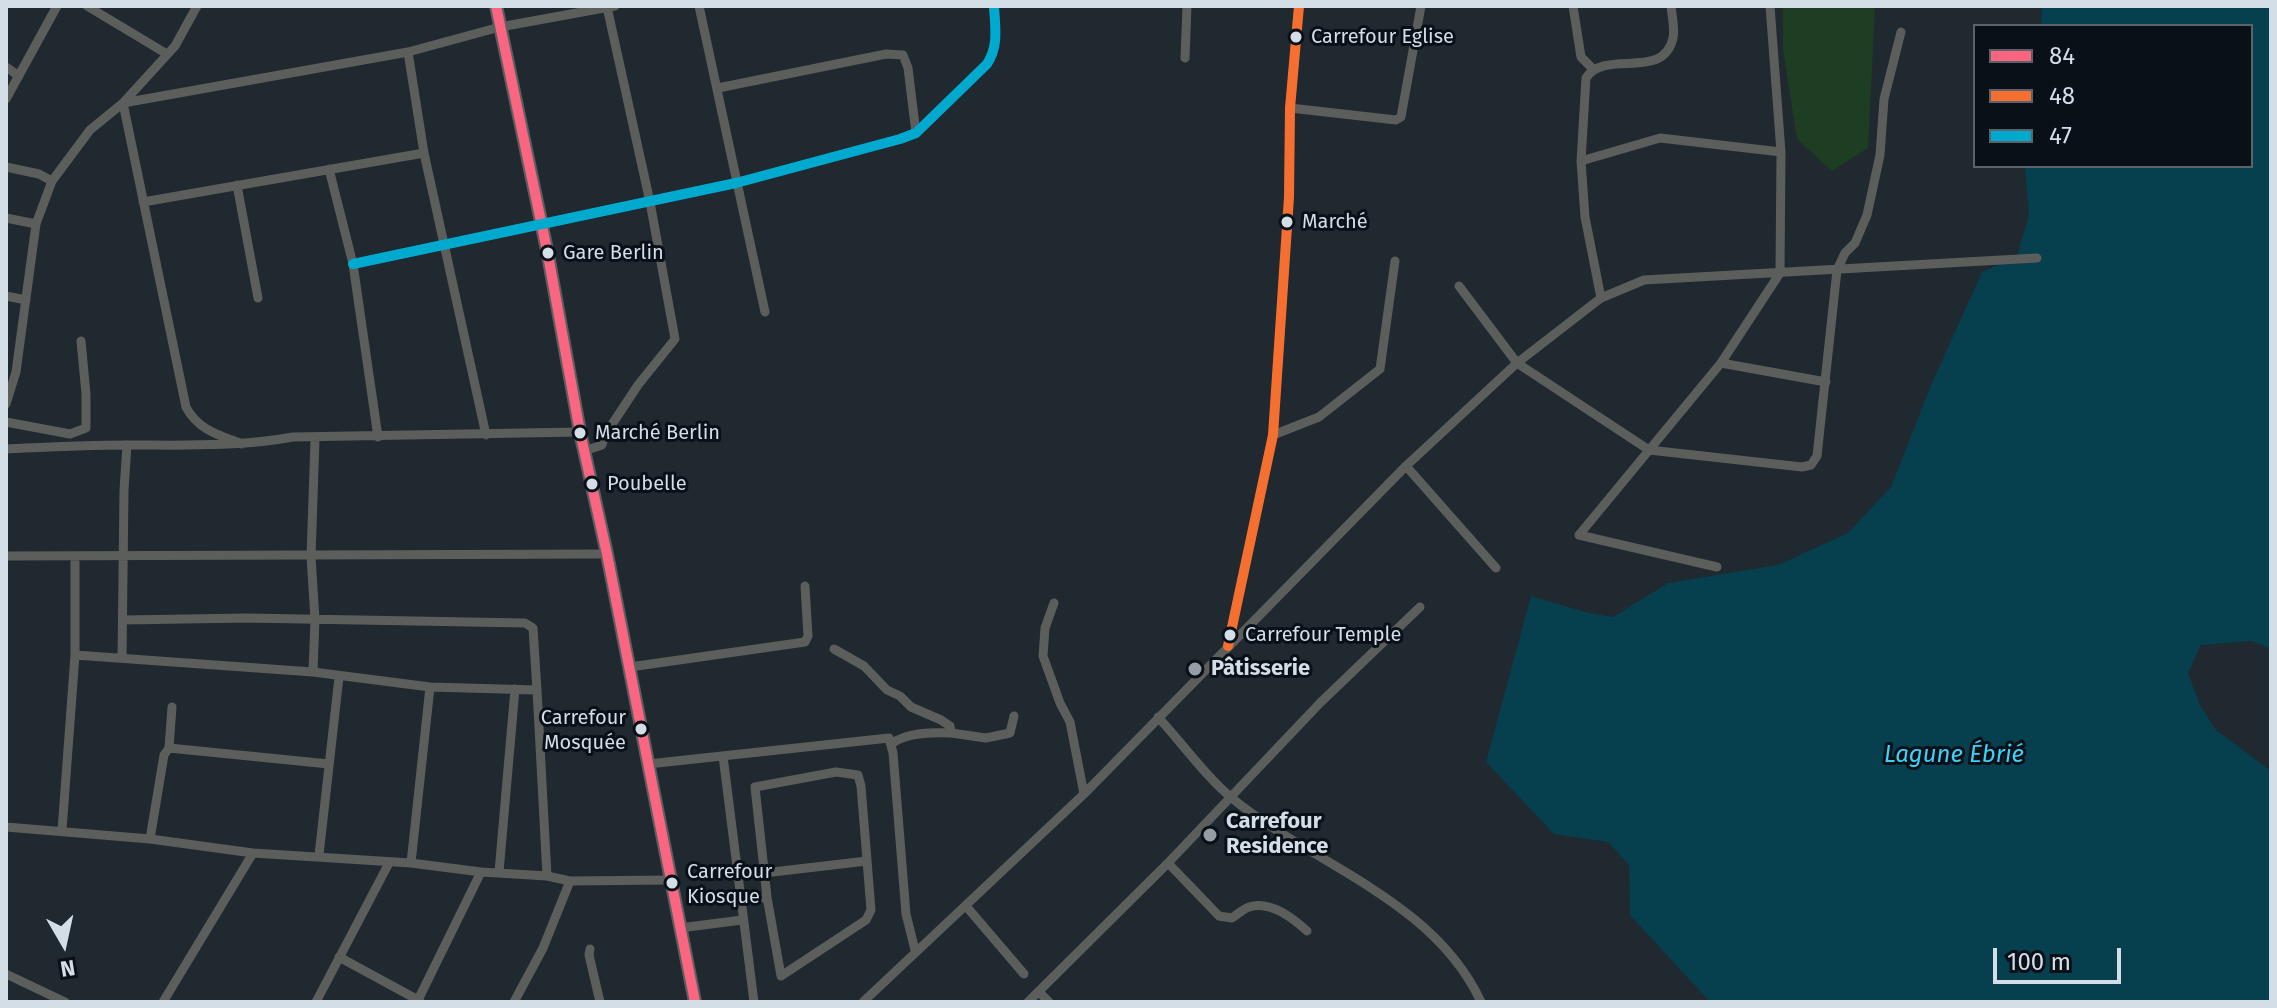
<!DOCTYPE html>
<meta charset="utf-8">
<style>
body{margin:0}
#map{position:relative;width:2277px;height:1008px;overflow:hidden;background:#202830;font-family:"Fira Sans",sans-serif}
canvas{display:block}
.frame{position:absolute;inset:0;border:8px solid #d4dee7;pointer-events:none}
.legend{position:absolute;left:1973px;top:24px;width:280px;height:144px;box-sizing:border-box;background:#0a1017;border:2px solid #5b626a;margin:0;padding:10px 14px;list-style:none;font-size:24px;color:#d4dee7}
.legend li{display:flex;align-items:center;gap:16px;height:40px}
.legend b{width:40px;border:2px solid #5b626a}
.north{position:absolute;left:24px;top:904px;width:80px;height:80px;-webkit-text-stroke:6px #0a1017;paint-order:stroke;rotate:171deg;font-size:22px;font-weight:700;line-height:32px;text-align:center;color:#d4dee7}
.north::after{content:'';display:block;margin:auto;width:28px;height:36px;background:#d4dee7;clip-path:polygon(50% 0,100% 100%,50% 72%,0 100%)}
.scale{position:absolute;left:1993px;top:948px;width:128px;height:36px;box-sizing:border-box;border:4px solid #d4dee7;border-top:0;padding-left:10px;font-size:24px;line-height:28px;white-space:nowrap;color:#d4dee7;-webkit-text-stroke:6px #0a1017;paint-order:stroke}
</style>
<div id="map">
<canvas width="2277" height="1008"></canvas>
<div class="frame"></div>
<ul class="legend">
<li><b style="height:10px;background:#fa6682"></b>84</li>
<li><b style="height:10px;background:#f46f30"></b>48</li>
<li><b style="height:10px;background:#00a9ce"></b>47</li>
</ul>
<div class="north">N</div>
<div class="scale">100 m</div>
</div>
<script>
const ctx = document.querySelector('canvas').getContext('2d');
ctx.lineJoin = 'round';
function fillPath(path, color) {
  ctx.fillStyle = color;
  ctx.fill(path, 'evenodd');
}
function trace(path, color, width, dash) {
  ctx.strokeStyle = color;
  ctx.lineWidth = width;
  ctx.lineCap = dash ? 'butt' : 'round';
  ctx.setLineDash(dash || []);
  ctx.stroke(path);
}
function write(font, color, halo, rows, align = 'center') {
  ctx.font = font + ' "Fira Sans",sans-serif';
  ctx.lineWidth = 6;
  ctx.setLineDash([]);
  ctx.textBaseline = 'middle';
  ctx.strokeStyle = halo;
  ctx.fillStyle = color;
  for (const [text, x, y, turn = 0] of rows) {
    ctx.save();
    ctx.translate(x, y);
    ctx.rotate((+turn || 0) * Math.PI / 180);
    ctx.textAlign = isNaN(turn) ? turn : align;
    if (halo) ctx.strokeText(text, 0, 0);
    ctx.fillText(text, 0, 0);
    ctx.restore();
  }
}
const green = new Path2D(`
 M1783 6H1875L1868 148 1832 171 1797 139 1783 49Z`);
const water = new Path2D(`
 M2042 6H2271V649L2252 641 2201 645 2188 673 2200 705 2216 730 2271 771V1002H1710L1630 915 1629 865 1608 842 1554 834 1486 762 1531 596 1589 613 1613 617 1668 583 1778 565 1848 533 1891 487 1931 385 1982 272 2017 256 2029 215 2025 166H2251V26H2041Z`);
const street = new Path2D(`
 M87 6 167 54
 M699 6 765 312
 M1573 6 1581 57 1593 69
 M408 52 424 153 486 435
 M1185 58 1187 6
 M6 67 19 76
 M718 88 886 54 903 55 908 68 916 133
 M6 99 57 6
 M1290 108 1396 120 1401 117 1421 6
 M1581 161 1660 138 1781 152
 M6 167 39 174 52 181
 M329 169 353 264 378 437
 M237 185 258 298
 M143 202 424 153
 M6 218 36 224
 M353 264 736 183 900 139 916 133 987 64C999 46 995 27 994 6
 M1459 286 1517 363 1649 450 1802 467 1811 465 1817 456 1837 270 1845 253 1855 243 1867 215 1880 155 1884 99 1901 32
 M6 296 26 300
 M1601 298 1585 217 1581 161 1586 78C1605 48 1663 82 1673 38 1675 29 1672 16 1671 6
 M1721 363 1826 382
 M6 404 16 372 36 224 52 181 90 130 123 103 175 46 197 6
 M6 422 70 434 86 428V394L81 341
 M1273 435 1319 417 1380 369 1395 261
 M242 444C219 435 198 430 186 407L123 103 408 52 500 27 615 6
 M6 449C47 447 88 445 129 445 184 445 239 447 293 437L580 432
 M584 451 602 445 605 435 638 385 675 339 650 202 607 7
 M1406 466 1496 568
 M6 556 607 554
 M1717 567 1579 535 1721 363 1780 273 1781 152 1770 6
 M1054 603 1045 628 1043 656 1060 703 1070 722 1084 794
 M123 620 247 618 525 623 533 628 537 690
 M1228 646 1273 435 1289 197 1290 108 1299 6
 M834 649 864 666 887 690 900 696 911 707 941 720 950 726 951 733C932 732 907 732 891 744
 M75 655 313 672 430 687 537 690 547 876
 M122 658 124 490 127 445
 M630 667 805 642 808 636 805 586
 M313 672 315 619 311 557 315 439
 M1158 717C1181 742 1207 778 1233 799 1315 866 1434 900 1481 1002
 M951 733 986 738 1010 733 1014 716
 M169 748 172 707
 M723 756 754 1002
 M648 764 889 738 893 753 906 914 915 950
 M6 827 150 839 253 853 411 863 481 872 547 876 570 881 669 880
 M62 830 75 655V557
 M150 839 164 755 169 748 329 764
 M319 855 339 677
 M411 863 430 687
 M1168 863 1219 916 1232 918C1237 915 1243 909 1249 907 1270 900 1293 918 1307 931
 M499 872 515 689
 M764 873 867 861
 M740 902 767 897 781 976 866 920 871 910 861 786 858 775 836 772 755 787 767 897
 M966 906 1024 974
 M680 928 742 920
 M590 949 589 955 600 1002
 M339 957 420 1001
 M6 974 65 1002
 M1039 992 1049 1002
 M418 1000 481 872
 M163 1002 253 853
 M316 1002 389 863
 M514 1002 543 948 570 881
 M863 1002 1084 794 1406 466 1517 363 1601 298 1644 280 2037 258
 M1028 1002 1168 863 1320 703 1420 607`);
const secondary = new Path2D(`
 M496 6 548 255 580 432 607 554 695 1002`);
const bus1 = new Path2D(`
 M496 6 548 255 580 432 607 554 695 1002`);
const bus2 = new Path2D(`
 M1228 646 1273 435 1289 197 1290 108 1299 6`);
const bus3 = new Path2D(`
 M353 264 736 183 900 139 916 133 987 64C999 46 995 27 994 6`);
const markers = [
 [1296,37,7,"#d4dee7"],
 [1287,222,7,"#d4dee7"],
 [548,253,7,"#d4dee7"],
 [580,433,7,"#d4dee7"],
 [592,484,7,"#d4dee7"],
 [1230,635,7,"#d4dee7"],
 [1195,669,8,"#959ea7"],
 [641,729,7,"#d4dee7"],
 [1210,835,8,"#959ea7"],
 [672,883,7,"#d4dee7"]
];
const busNames = [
 ["Carrefour Eglise",1311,37],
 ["Marché",1302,222],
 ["Gare Berlin",563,253],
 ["Marché Berlin",595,433],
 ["Poubelle",607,484],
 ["Carrefour Temple",1245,635],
 ["Carrefour",626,718,"right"],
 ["Mosquée",626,743,"right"],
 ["Carrefour",687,872],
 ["Kiosque",687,897]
];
const poiNames = [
 ["Pâtisserie",1211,669],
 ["Carrefour",1226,822],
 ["Residence",1226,847]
];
const waterNames = [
 ["Lagune Ébrié",1954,755]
];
fillPath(green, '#1d3e22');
fillPath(water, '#063f4e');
trace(street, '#5c5e5c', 9);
trace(secondary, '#5c5f60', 14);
trace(bus1, '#fa6682', 10);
trace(bus2, '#f46f30', 10);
trace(bus3, '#00a9ce', 10);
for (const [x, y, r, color] of markers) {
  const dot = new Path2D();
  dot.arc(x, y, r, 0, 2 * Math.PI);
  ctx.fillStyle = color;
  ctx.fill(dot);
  trace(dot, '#0a1017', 3);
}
write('20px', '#d4dee7', '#0a1017', busNames, 'left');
write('bold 22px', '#d4dee7', '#0a1017', poiNames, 'left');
write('italic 24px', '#3ad3fb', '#0a1017', waterNames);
</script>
